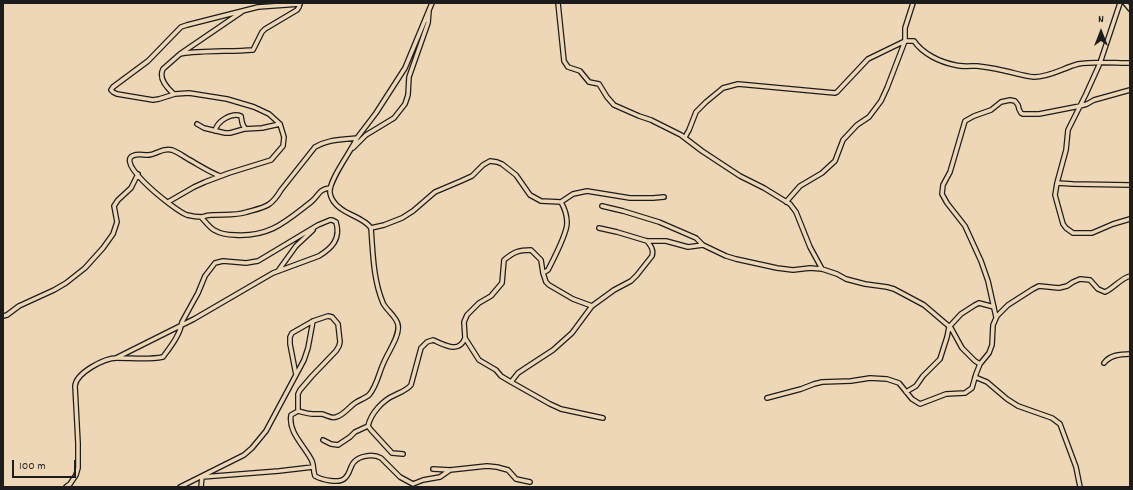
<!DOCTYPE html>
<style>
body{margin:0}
#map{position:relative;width:1133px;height:490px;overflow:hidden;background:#edd7b6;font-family:Dekko,sans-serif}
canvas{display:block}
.frame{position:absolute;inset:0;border:4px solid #1c1c1c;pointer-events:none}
.north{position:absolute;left:1081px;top:12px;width:40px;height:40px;-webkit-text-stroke:3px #edd7b6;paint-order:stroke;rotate:0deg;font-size:11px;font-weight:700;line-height:16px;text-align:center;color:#1c1c1c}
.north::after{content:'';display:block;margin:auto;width:14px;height:18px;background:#1c1c1c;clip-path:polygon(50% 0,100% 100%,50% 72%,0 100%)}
.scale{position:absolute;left:12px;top:460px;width:64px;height:18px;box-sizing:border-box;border:2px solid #1c1c1c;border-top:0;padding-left:5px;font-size:12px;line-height:14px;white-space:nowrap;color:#1c1c1c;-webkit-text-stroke:3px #edd7b6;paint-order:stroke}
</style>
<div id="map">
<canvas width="1133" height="490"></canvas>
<div class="frame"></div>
<div class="north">N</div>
<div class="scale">100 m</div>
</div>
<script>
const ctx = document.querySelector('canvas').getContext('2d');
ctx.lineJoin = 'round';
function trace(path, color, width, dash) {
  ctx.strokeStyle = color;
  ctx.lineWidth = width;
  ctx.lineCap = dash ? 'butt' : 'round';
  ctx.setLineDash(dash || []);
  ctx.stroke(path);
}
const street = new Path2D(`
 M432 3 405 68 376 113 357 138C352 150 328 181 330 193 331 199 336 205 340 208 350 216 364 218 371 228 373 253 373 279 383 303 387 311 397 317 398 325 400 336 388 352 384 362 379 372 377 386 369 395 365 398 360 400 355 403 349 407 344 415 336 417 331 419 327 415 322 414 319 414 316 414 313 414 308 414 302 412 298 411L291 415C288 433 305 446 312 461 314 466 313 471 315 476 322 480 340 484 345 478 350 474 350 466 354 462 360 455 374 454 381 458L400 477 413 484 423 480 440 477 450 470
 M558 3 564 61 568 67 580 71 589 82 599 84 607 97 614 105 639 116 651 120 681 135 702 151 740 176 764 188 790 204 796 212 810 247 822 269
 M1120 3 1100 63 1086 94 1068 130 1066 150 1057 183 1055 195 1063 224 1066 228 1073 233H1092L1113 224 1130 219
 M1125 3 1130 9
 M180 54C204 50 229 52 253 50L262 32 265 29 297 10 299 7 300 3
 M174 94C167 88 158 79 163 69L180 54 243 11
 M197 124 204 128 225 133H230L244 129 262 128 280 124
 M215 131C217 121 232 112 241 116 242 122 242 126 246 129
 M685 137 689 130 696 112 706 102 723 88 738 84 835 93 837 92 868 59 905 41H914C923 54 940 62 955 65 962 67 970 66 977 66 985 67 993 68 1001 70 1012 72 1023 76 1034 77 1050 77 1063 68 1078 64 1093 61 1115 63 1130 63
 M353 148 366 135 394 118 405 104 408 95 409 77 428 23 429 11
 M220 176C209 172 199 165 188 159 183 156 178 152 172 150 161 147 156 156 146 155 96 149 175 211 187 215 191 216 198 217 202 217 205 216 208 215 211 215 224 214 235 216 247 212 265 207 271 207 281 190L315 147C329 139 341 140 357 138
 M1057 183 1073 184 1130 185
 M168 202 194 187 205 182 229 173 271 160 283 146 284 137 280 124 269 114 254 107 227 99 189 93 175 94 159 99 153 100 117 94 113 92 111 90 113 87 148 61 181 27 187 25 258 7 300 4
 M786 202 800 186 822 173 835 161 843 140 857 125 869 117 881 101 887 88 905 41V28L913 3
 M602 206 623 211 659 222 696 238 703 245 726 256 736 259 777 268 793 270 810 268 822 269 837 274 846 279 865 284 887 287 894 289 924 305 951 328 962 348 975 361 980 364
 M201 217C205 221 209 227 214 230 221 234 227 235 235 235 270 237 285 222 311 202 319 196 318 189 330 188
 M371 228 384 225 402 218 413 211 435 192 461 181 472 176 483 165 490 161 497 162 502 164 516 175 530 195 541 201 561 202 573 194 587 191 630 198H653L664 197
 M599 228 617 232 647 241H666L688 247 703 245
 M278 271 296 246 313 230
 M543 273 548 270C553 260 567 234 567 223 567 215 565 209 561 202
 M592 306 573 299 549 285 546 282 543 273 541 260 531 250C518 250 514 252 504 260L502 283 491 296 479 303 467 315 464 322 465 338 479 360 496 370 501 376 511 382 550 404 561 409 603 418
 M3 316 7 315 19 306 54 290 66 283 85 268 103 248 113 234 117 222 114 206 118 200 131 188 138 174
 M996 317 988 281 981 261 965 226 947 203 942 194 943 185 950 172 965 121 974 116 991 110 1001 102 1010 100 1015 101 1018 105 1019 109 1021 113 1023 114H1039L1080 106 1087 104 1094 100 1130 90
 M1104 363C1110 355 1120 354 1130 354
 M296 375 290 344V337L292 333 313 321 328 316 332 317 338 324 340 342 339 346 336 351 312 376 300 390 298 394V411
 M975 377 987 382 1007 399 1018 406 1052 418 1060 424 1076 467 1080 487
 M511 382 518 373 527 367 553 350 572 333 592 306 614 290 631 281 637 275 652 256C654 250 651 246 647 241
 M906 392 916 386 923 376 940 359 947 337 949 327 961 314 975 305 979 303 994 307
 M767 398 801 389 814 384 822 382 851 381 870 378 887 379 899 383 912 399 920 404 946 394 965 393 972 388 976 374 980 364 989 353 992 345 993 325 997 316 1008 305 1033 289 1039 286 1059 288 1067 286 1073 282 1080 279 1090 280 1098 289 1105 292C1114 288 1120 279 1130 276
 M323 440 331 444 338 445 350 437 355 432 368 426
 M403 454 392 453 371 430 368 426C371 413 383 400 395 395 401 392 407 390 411 385L421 348 427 342 433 340C445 345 459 354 465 338
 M433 469 450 470 487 466 497 467 508 470 516 479 530 482
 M66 487 70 484 76 475 78 468V443L75 386C76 373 104 358 117 358 133 358 148 360 163 357 171 346 180 335 182 322L198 293 205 276 215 263 223 261 246 263 258 261 318 225 330 220H332L336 222C341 239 332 248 319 256L273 273 194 319 116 358
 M180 487 244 455 252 448 266 431 304 360 308 348 313 321
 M201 487 202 477 279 471 313 467`);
trace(street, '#1c1c1c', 6);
trace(street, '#edd7b6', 3.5);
</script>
